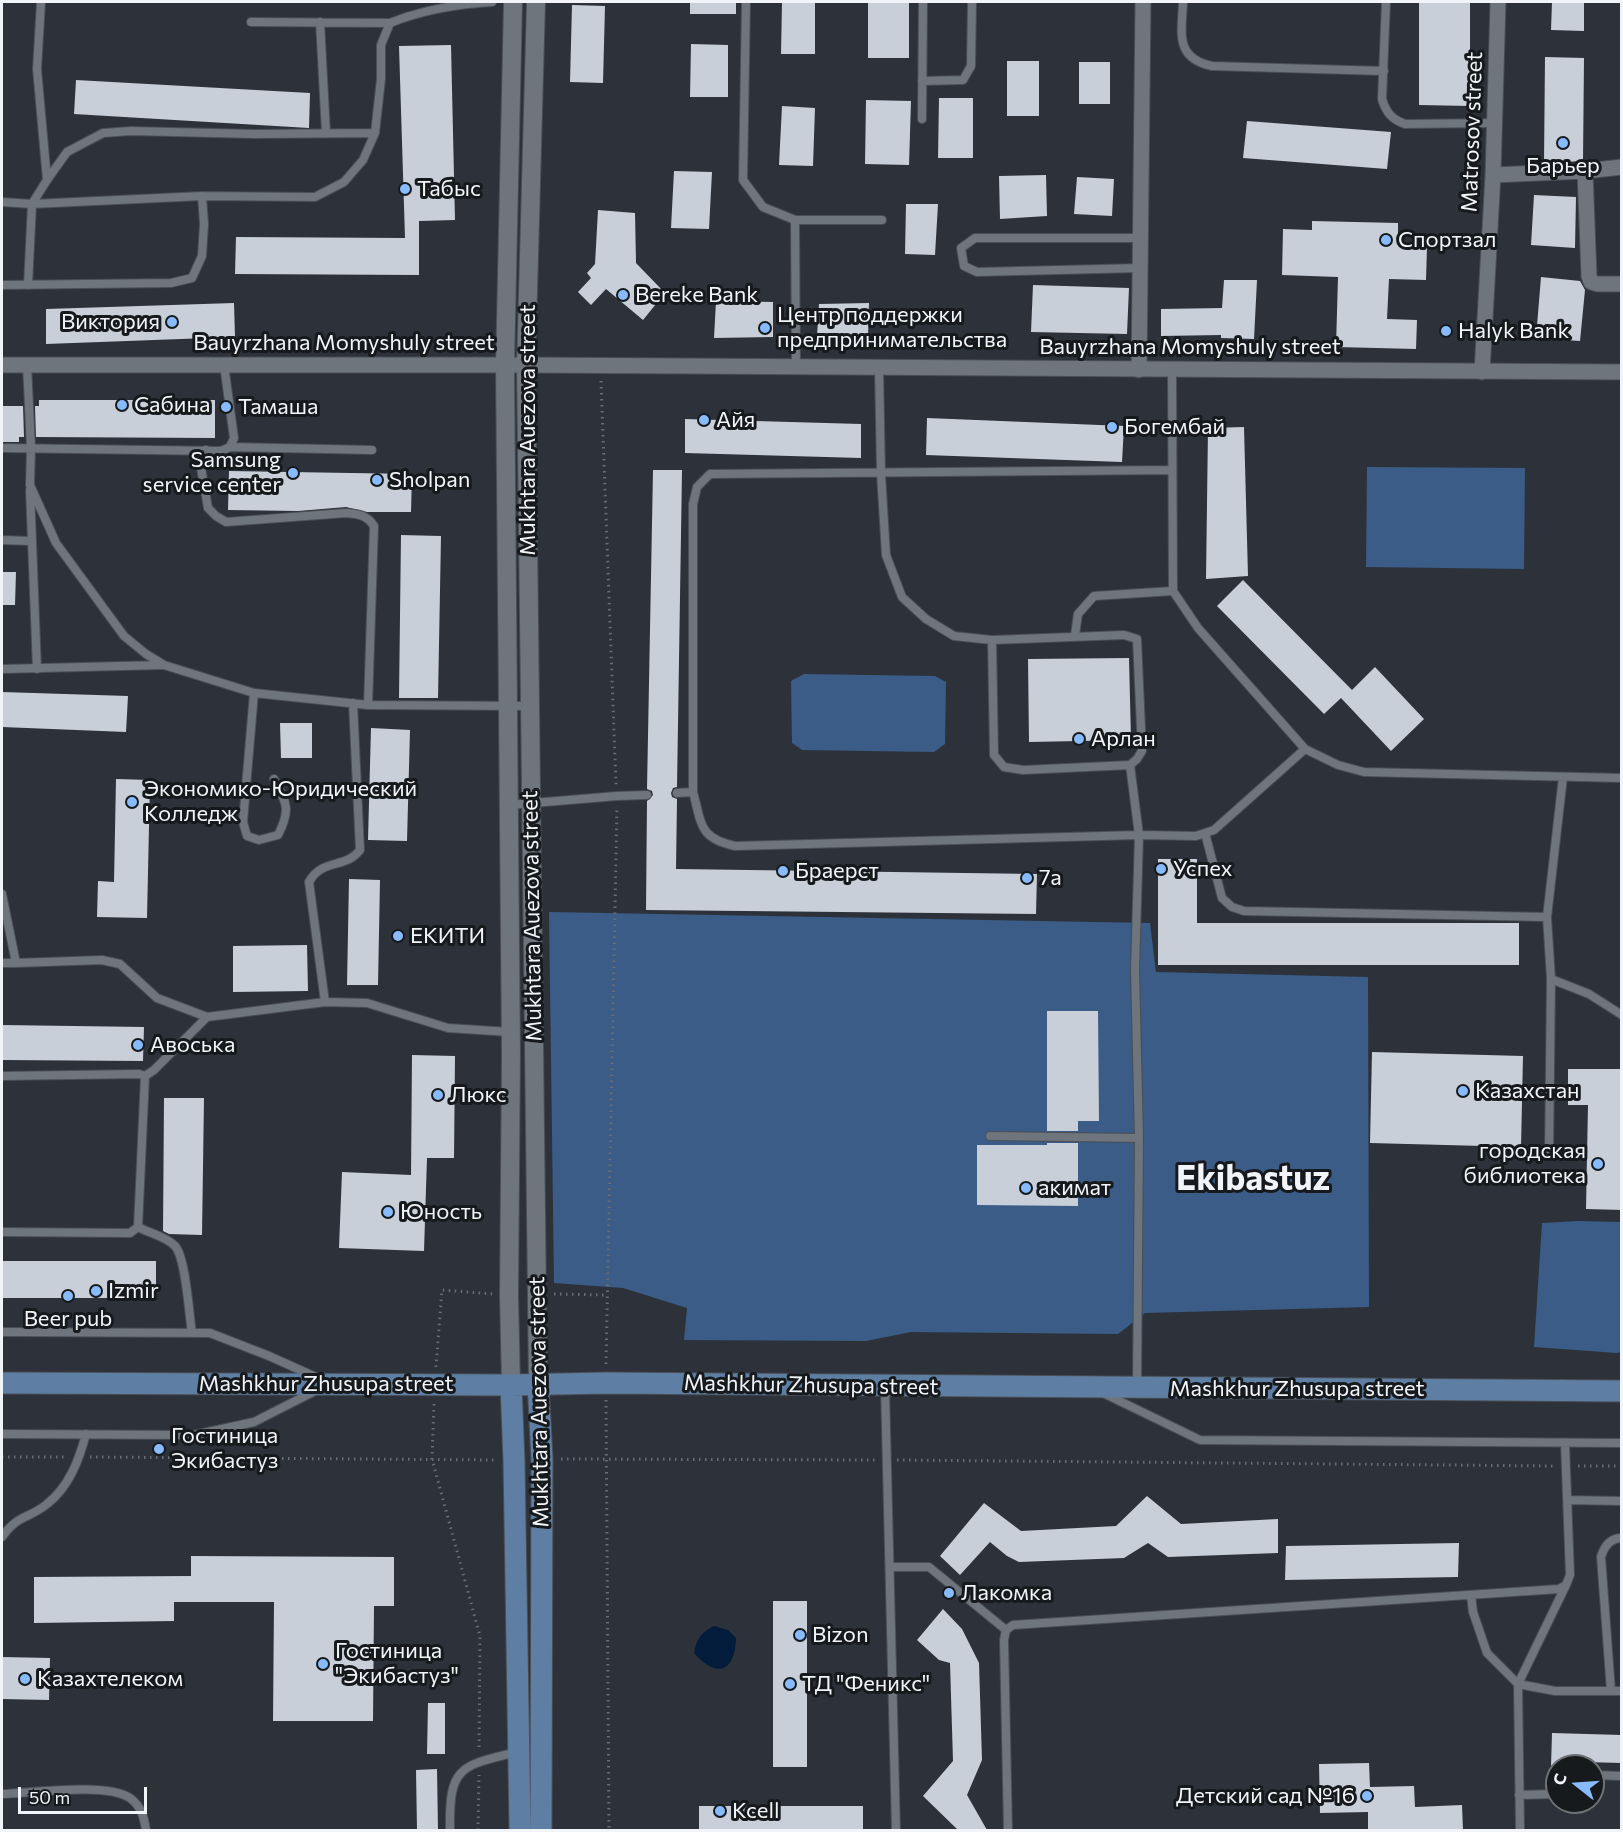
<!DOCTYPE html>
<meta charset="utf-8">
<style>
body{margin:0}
#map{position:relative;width:1623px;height:1832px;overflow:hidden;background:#2d323a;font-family:Commissioner,sans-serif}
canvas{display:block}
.frame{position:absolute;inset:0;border:3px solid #f1f4f9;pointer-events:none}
.north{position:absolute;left:1545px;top:1754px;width:60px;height:60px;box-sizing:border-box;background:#171a1d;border:2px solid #6e7175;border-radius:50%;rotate:287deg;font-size:16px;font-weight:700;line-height:24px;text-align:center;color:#f1f4f9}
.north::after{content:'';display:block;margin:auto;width:21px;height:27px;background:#87bbfb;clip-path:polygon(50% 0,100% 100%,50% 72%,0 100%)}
.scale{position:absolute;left:18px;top:1787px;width:129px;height:27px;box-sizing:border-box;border:3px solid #f1f4f9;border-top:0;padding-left:8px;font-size:18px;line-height:21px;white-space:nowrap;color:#f1f4f9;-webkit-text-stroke:4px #171a1d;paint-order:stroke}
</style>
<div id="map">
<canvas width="1623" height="1832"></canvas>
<div class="frame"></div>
<div class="north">С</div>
<div class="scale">50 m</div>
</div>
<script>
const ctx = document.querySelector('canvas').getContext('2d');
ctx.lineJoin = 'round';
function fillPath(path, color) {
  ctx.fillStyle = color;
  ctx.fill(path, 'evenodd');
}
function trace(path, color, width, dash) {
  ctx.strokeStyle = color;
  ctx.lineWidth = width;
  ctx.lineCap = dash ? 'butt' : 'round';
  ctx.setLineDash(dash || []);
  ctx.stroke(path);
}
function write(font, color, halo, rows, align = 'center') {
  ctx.font = font + ' Commissioner,sans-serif';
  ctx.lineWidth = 6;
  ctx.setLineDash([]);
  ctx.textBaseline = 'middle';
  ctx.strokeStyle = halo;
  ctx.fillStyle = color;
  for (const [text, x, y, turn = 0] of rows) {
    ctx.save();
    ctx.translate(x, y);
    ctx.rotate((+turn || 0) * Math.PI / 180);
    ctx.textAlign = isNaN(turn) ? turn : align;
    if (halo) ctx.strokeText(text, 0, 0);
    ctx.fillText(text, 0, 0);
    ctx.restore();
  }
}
const green = new Path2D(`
 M1367 467 1525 468 1524 569 1366 567Z
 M804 674 935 676 946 682 945 744 934 752 802 750 792 743 791 681Z
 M549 912 1150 923 1156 972 1368 977 1369 1307 1145 1313 1118 1334 911 1332 866 1341 684 1340 687 1308 623 1288 554 1283Z
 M1578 1221 1621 1222 1622 1352 1617 1353 1534 1347 1542 1223Z`);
const water = new Path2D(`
 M714 1626 728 1630 736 1638C735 1672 717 1679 694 1653 697 1638 701 1633 714 1626Z`);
const building = new Path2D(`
 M690 2H736V14H690Z
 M782 2H815V54H781Z
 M868 2H909V58H868Z
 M1419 2H1470V106L1419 105Z
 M1552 2H1584V31L1551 30Z
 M572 5 605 6 603 83 570 82Z
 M691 44 728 45V97H690Z
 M451 45 455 220 419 221V275L235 274 236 237 405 238 399 46Z
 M1545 57 1584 58 1583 161 1544 163Z
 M1007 61H1039V116H1007Z
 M1079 62H1110V104H1079Z
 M76 80 310 93 309 128 74 114Z
 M939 98H973V158H938Z
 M866 100 911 101 909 165 865 164Z
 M782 106 815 108 813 166 779 165Z
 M1247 121 1391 132 1387 169 1243 158Z
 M674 171 712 172 709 229 671 228Z
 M1046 175 1047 216 1000 219 999 176Z
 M1077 177 1114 179 1112 216 1074 214Z
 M1534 195 1576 197 1575 248 1531 245Z
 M906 204H938L935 255 905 254Z
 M598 210 635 213 636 263 665 293 643 320 606 289 591 305 578 292 591 278 587 273 595 264Z
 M1312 221 1398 223V246L1427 247 1426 280 1389 279 1387 319 1417 320 1416 349 1336 347 1338 277 1282 275 1283 229 1312 230Z
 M1541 277 1580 281 1585 290 1580 341 1536 338Z
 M1224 280H1257L1254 339 1221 338V335L1161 336V309L1222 308Z
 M1033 285 1129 288 1127 334 1031 332Z
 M716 301 773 302V337L714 338Z
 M234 303 235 337 46 344V309Z
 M869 303 868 338 817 336 819 304Z
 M39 400H215V438L36 437 35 406H39Z
 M2 406H23L24 437H19V442H2Z
 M927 418 1124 426 1122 462 926 455Z
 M685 419 861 424V458L685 453Z
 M1244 427 1248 576 1206 579 1208 428Z
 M653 470H682L677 787 673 788 671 793 672 797 677 799 676 869 1037 874 1036 914 646 910 647 801 653 795 652 791 647 789Z
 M229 471 412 474 411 512H367L346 507 298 511 228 510Z
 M401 535 441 536 438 698H399Z
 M2 572H16L15 605H2Z
 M1243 580 1352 690 1375 667 1424 719 1391 751 1341 698 1324 714 1217 606Z
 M1129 658 1131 740 1029 742 1028 659Z
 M2 692 128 696 126 732 2 727Z
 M280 723H312V758H281Z
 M371 728 410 730 407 841 368 840Z
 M116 779 150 780 147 918 97 917 98 881 114 882Z
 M1158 859H1197V923H1519V965H1158Z
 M349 879 380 880 378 985H347Z
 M307 945 308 991 233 992V946Z
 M1047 1011H1098L1099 1121H1078V1131H1047Z
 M2 1025 144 1027 143 1061 2 1060Z
 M1372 1052 1523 1056 1521 1147 1370 1143Z
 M412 1055 455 1056 454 1158H427L424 1251 339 1248 342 1172 411 1175Z
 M1568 1069H1622V1210L1586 1209 1588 1105H1568Z
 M164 1098H204L202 1235 169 1234 163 1231Z
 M1047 1143H1078V1206L977 1205V1145H1047Z
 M2 1261H156V1298H2Z
 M1147 1496 1181 1524 1278 1519V1553L1168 1557 1148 1543 1124 1558 1019 1562 1007 1556 990 1542 960 1575 940 1556 984 1503 1021 1531 1116 1526Z
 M1459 1543 1458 1577 1285 1580 1286 1546Z
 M191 1556 394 1557V1606H374L373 1721H273L274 1602H174V1621L34 1623V1577L191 1576Z
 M773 1601H807V1767H773Z
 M943 1609 962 1629 979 1663 982 1760 967 1795 987 1830H958L923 1796 953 1761 950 1663 939 1660 917 1640Z
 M2 1657 50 1658 49 1700 2 1699Z
 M428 1703H445V1754H427Z
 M1552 1733 1622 1735V1763L1583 1762V1766H1551Z
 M1369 1763 1370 1787 1414 1786 1415 1807 1462 1805 1463 1830H1368V1812L1320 1813 1319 1764Z
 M437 1769 438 1830H417L416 1770Z
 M699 1806H863V1830H699Z`);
const path = new Path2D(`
 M601 381 616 785
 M554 1294 607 1295
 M606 1364 617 806
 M436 1367 442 1290 493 1294
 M606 1400 609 1830
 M434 1404 432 1459 480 1636 479 1751
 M2 1457H66
 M90 1457 495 1460
 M561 1459 876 1460
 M897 1460 1554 1466
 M1578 1466H1622
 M478 1830 479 1775`);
const service = new Path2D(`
 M41 2 37 69 47 180
 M746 2 743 180 763 207 795 220H882
 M1183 2C1182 32 1174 58 1212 66L1384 71
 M1386 2 1382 99C1386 112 1391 119 1405 124L1495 123
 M251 22 390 23
 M320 22 326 133
 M922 81 963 80 971 66 972 2
 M922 119 923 2
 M2 202 32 204 202 196 315 197 344 182 363 160 375 133 381 79V45L390 23C422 10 457 4 492 2
 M795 220 796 367
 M1140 268 977 272 964 266 961 248 975 238H1140
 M2 285 171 283 192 278 202 256 204 224 202 196
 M28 285 32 204 47 180 67 152 103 133 131 131 255 134 375 133
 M27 365 31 448 30 485 56 543 124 636 146 654 164 665 254 693 368 705 530 706
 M879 368 881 474 886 555 902 597 926 619 954 636 992 640 1124 635 1137 639 1142 751 1137 759 1130 765 1139 835 1135 970 1139 1138 1137 1387
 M1172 369 1173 591 1198 628 1305 749 1338 765 1364 772 1622 778
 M230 447 372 450
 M2 448 221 451 230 447 234 438 224 365
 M206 450 201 468 208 508 216 516 226 522 346 513C358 514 367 515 374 526L368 705
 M30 490 37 669
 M2 540 31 541
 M1075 635 1078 614 1094 596 1173 591
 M992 640 994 755 1004 767 1023 770 1130 765
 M2 669 162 665
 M254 693 243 822 247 836 259 840 278 835C291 810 287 803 274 779
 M693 792C702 825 699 838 735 846L1139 835 1196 836 1214 830 1305 749
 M677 793 693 792V504L697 487 710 474 1172 470
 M509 805 617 796 647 795
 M1205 833 1222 898 1232 907 1244 911 1547 917
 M2 894 16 963 102 960 120 964 157 998 207 1017 325 1002 367 1003 448 1028 510 1032
 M2 963H16
 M1551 979 1589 994 1622 1015
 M325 1002 309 882C322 858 346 869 360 850L353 703
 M2 1076 139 1074 145 1076
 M990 1136 1139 1138
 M1549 1155 1551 979 1547 917 1563 777
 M2 1232 130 1233 138 1227
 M2 1332 210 1333 269 1356 318 1378
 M192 1333C189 1315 186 1258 175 1246 167 1237 149 1233 138 1227L145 1076 154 1070 207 1017
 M885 1388 896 1830
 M1103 1393 1200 1440 1622 1443
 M2 1434 194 1435 254 1422 315 1391
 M1567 1500 1622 1501
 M2 1537C18 1514 29 1519 47 1504 69 1487 79 1460 86 1434
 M890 1567H929L1006 1630
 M1471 1595 1473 1612 1487 1653 1518 1684 1555 1691H1622
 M1611 1691 1601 1557C1604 1547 1610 1538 1622 1538
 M1593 1775 1622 1776
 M2 1794C30 1793 108 1782 130 1798 142 1807 144 1818 146 1830
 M1519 1795 1557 1794
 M450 1830C449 1767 459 1766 517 1752
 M1008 1830 1004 1640 1006 1630 1013 1625 1559 1589 1566 1585 1570 1575 1565 1443
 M1520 1830 1518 1684 1566 1585`);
const minor = new Path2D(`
 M1585 171 1622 167
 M1493 175 1585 171 1589 276 1591 282 1597 284H1622
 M2 365H526L1622 372
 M1139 370 1143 2
 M1482 372 1493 175 1498 2`);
const tertiary = new Path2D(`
 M536 2 526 365 538 1383
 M511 1385 509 1295 511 1054 505 366 513 2`);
const secondary = new Path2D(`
 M2 1383 511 1385 606 1383 1622 1391
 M538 1383 542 1459 541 1830
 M511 1385 514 1461 520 1830`);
const markers = [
 [1563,143,6,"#87bbfb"],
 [405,189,6,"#87bbfb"],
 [1386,240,6,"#87bbfb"],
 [623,295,6,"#87bbfb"],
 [172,322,6,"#87bbfb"],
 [765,328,6,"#87bbfb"],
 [1446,331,6,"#87bbfb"],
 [122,405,6,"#87bbfb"],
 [226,407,6,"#87bbfb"],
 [704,420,6,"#87bbfb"],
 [1112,427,6,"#87bbfb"],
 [293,473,6,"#87bbfb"],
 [377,480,6,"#87bbfb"],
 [1079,739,6,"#87bbfb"],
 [132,802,6,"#87bbfb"],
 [1161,869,6,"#87bbfb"],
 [783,871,6,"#87bbfb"],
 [1027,878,6,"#87bbfb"],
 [398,936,6,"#87bbfb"],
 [138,1045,6,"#87bbfb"],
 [1463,1091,6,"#87bbfb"],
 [438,1095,6,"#87bbfb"],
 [1598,1164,6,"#87bbfb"],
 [1026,1188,6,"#87bbfb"],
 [388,1212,6,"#87bbfb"],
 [96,1291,6,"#87bbfb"],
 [68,1296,6,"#87bbfb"],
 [159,1449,6,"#87bbfb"],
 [949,1593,6,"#87bbfb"],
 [800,1635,6,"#87bbfb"],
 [323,1664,6,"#87bbfb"],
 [25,1679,6,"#87bbfb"],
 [790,1684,6,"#87bbfb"],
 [1367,1796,6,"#87bbfb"],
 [720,1811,6,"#87bbfb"]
];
const streetNames = [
 ["Matrosov street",1472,132,-88],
 ["Bauyrzhana Momyshuly street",344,343],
 ["Bauyrzhana Momyshuly street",1190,347],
 ["Mukhtara Auezova street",528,430,-90],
 ["Mukhtara Auezova street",532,916,-91],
 ["Mashkhur Zhusupa street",326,1384],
 ["Mashkhur Zhusupa street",811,1385,1],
 ["Mashkhur Zhusupa street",1297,1389],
 ["Mukhtara Auezova street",539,1402,-91]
];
const poiNames = [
 ["Барьер",1563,166,"center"],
 ["Табыс",417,189],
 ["Спортзал",1398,240],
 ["Bereke Bank",635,295],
 ["Центр поддержки",777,315],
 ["предпринимательства",777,340],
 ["Виктория",160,322,"right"],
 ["Halyk Bank",1458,331],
 ["Сабина",134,405],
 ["Тамаша",238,407],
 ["Айя",716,420],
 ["Богембай",1124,427],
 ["Samsung",281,460,"right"],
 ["service center",281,485,"right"],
 ["Sholpan",389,480],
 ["Арлан",1091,739],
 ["Экономико-Юридический",144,789],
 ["Колледж",144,814],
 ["Успех",1173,869],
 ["Браерст",795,871],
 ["7а",1039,878],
 ["ЕКИТИ",410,936],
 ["Авоська",150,1045],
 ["Казахстан",1475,1091],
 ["Люкс",450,1095],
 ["городская",1586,1151,"right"],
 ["библиотека",1586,1176,"right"],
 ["акимат",1038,1188],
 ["Юность",400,1212],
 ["Izmir",108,1291],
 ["Beer pub",68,1319,"center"],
 ["Гостиница",171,1436],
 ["Экибастуз",171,1461],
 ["Лакомка",961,1593],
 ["Bizon",812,1635],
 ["Гостиница",335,1651],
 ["\"Экибастуз\"",335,1676],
 ["Казахтелеком",37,1679],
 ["ТД \"Феникс\"",802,1684],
 ["Детский сад №16",1355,1796,"right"],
 ["Kcell",732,1811]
];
const townNames = [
 ["Ekibastuz",1253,1179]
];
fillPath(green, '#3a5c87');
fillPath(water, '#031c3b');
fillPath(building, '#c8cfd8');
trace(service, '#4a4e55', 10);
trace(minor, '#4a4e55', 17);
trace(tertiary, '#4a4e55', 20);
trace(secondary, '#4a4e55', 23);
trace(path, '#696d74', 3, [1.5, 4.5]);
trace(service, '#6e757d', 8);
trace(minor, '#6e757d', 15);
trace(tertiary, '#6e757d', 18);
trace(secondary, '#5e7fa3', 21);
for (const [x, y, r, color] of markers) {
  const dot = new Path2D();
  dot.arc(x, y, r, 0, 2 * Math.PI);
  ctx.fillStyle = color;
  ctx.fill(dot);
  trace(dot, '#171a1d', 2);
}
write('22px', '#f1f4f9', '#171a1d', streetNames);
write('22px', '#f1f4f9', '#171a1d', poiNames, 'left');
write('bold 34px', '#f1f4f9', '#171a1d', townNames);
</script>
